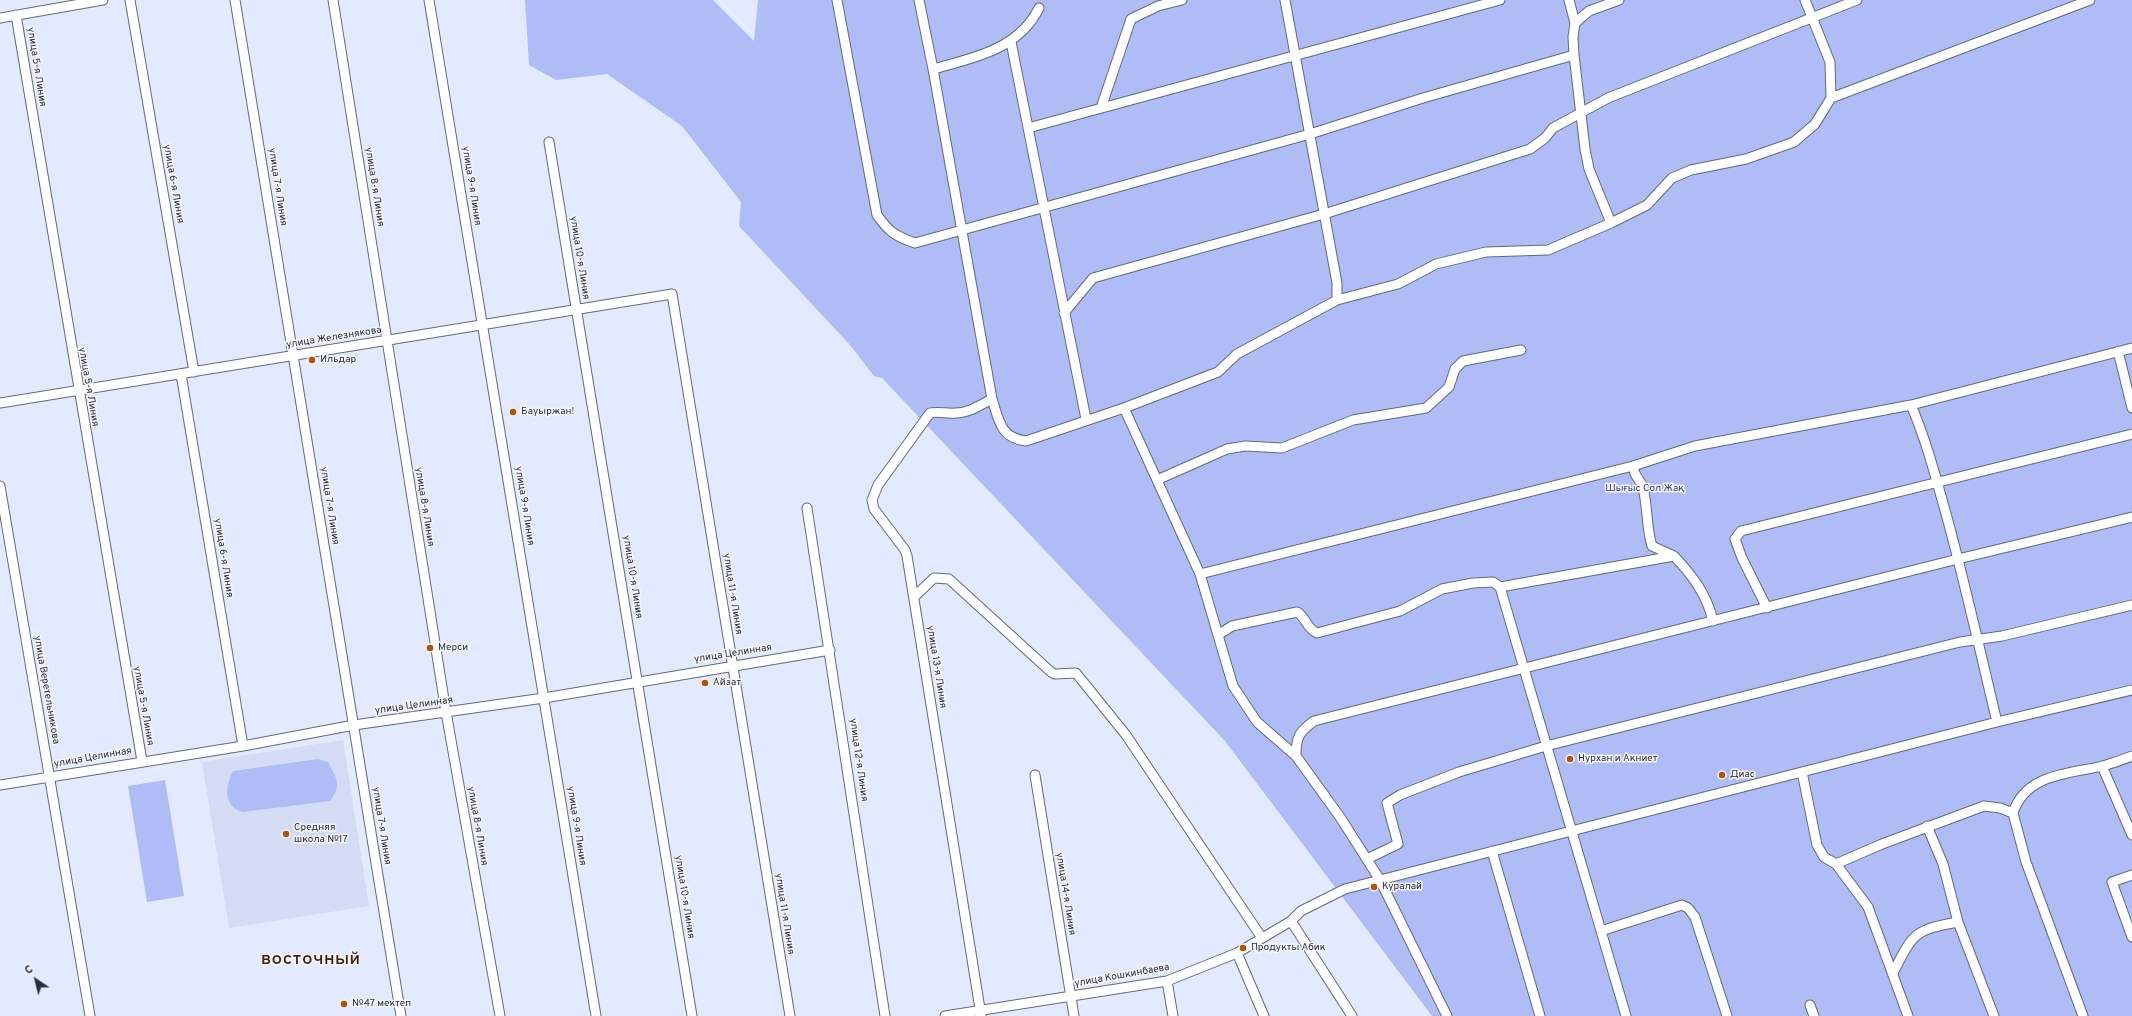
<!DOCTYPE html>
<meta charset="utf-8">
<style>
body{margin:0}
#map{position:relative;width:2132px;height:1016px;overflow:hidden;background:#e3e9fe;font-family:Overpass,sans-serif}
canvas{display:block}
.north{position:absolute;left:16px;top:960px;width:40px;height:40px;-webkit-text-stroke:3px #f5f6fc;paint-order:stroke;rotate:325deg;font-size:11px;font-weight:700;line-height:16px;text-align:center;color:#2b2d37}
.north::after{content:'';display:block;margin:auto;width:14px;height:18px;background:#2b2d37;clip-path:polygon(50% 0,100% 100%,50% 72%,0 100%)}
</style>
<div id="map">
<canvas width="2132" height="1016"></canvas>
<div class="north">С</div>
</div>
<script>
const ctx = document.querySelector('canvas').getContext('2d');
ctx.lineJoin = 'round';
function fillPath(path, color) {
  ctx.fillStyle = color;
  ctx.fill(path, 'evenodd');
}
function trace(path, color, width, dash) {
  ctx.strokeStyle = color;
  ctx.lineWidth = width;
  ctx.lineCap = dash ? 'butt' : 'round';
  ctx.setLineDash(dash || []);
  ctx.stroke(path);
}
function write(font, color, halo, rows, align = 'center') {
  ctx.font = font + ' Overpass,sans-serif';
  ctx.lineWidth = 3;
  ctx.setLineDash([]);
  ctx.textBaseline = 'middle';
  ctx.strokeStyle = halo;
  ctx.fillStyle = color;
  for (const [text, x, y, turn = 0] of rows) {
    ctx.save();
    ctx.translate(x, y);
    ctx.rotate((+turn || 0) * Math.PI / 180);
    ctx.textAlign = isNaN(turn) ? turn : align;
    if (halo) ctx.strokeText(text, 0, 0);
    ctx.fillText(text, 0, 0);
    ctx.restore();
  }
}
const built = new Path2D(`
 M343 740 369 906 229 928 202 762Z`);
const green = new Path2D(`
 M525 0H713L754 41 758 0H2132V1016H1432L1225 741 882 378 874 376 850 345 739 226 741 202 682 126 607 74 556 80 529 65Z
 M318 759 328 762C337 778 342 786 330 801L242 812C222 805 226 785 233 771Z
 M165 780 184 896 147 902 128 786Z`);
const minor = new Path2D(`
 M130 0 194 372
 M235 0 401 1016
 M333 0 446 712 500 1016
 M429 0 596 1016
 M837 0 877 215C889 232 895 236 915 243L1310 134 1423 98 1574 55
 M919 0 933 69 992 399C999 420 1000 438 1026 441L1124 408 1218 372 1237 354 1337 300 1398 284 1436 264 1486 252 1548 250 1611 223 1647 205 1672 178 1691 170 1746 159 1794 142 1815 124 1831 98 2090 0
 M1285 0 1337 283V300
 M1569 0 1575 23 1573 37 1574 55 1585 149 1589 169 1611 223
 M1805 0 1830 62 1831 98
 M16 15 142 761
 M0 18 103 0
 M1575 23 1589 11 1619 0
 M1011 42 1086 419
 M933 69C974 58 1019 49 1039 8
 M1101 108 1131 19 1158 6 1182 0
 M1028 128 1500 0
 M549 142 692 1016
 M1064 313 1093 278 1324 214 1530 149 1545 138 1553 128 1608 98 1857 0
 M2118 351 2132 408
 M181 374 243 746
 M0 403 672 294 790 1016
 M1911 405C1927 442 1937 482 1948 521 1966 588 1981 655 1997 722
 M1124 408 1200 574 1233 686 1257 722 1296 756 1340 817 1380 880 1447 1016
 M1633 466C1634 478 1641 479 1643 488 1648 507 1646 527 1652 546L1674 556
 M1157 480 1227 449 1245 446 1282 448 1353 420 1426 408 1449 387 1455 369 1463 361 1521 350
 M0 486 90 1016
 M807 508 885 1016
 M1200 574 1633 466 1695 446 1911 405 2132 348
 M1500 587 1626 1016
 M914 597 934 578 949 579 1051 672 1055 674 1076 673 1126 735 1262 938
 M1767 608 1742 558 1735 539 1741 531 2132 434
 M1218 635 1232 626 1297 612C1306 617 1306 628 1317 633L1400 611 1442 589 1473 583 1493 582 1500 587 1674 556C1693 576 1707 595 1713 621
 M1296 756C1296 737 1299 732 1314 721L1958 559 2132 517
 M2102 766 2132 835
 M1802 772 1817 845 1824 857 1836 864 1868 907 1908 1016
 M1035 775 1074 1016
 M0 785 243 746 354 725 544 698 830 650
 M2013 813C2026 773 2070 774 2103 766 2113 763 2122 760 2132 756
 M1927 826 1943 864 1958 922
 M1492 851 1540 1016
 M1367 859 1398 844 1387 803 1400 795 1459 772 1546 746 1960 642 2002 636 2132 605
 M1836 864 1882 844 1984 806 2000 808 2013 813 2026 862 2083 1016
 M2132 875 2112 882 2132 937
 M1291 921 1352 1016
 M1601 931 1682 905 1688 908 1695 917 1727 1016
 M1237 953 1264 1016
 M1893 973C1913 934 1913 930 1958 922L1994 1016
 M1167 981 1173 1016
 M1810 1005 1814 1016
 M981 1015 907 556 905 550 874 509 872 500 878 485 930 413C939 411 946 414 956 413 969 413 980 405 992 399
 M945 1016 1167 981 1237 953 1291 921 1301 911 1345 889 1997 722 2132 690`);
const markers = [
 [312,360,4,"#b15205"],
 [513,412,4,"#b15205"],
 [430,648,4,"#b15205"],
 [705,683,4,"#b15205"],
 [1570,759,4,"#b15205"],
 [1722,775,4,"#b15205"],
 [286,834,4,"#b15205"],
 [1374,887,4,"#b15205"],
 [1243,948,4,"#b15205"],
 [344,1004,4,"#b15205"]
];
const streetNames = [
 ["улица 5-я Линия",36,67,81],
 ["улица 6-я Линия",173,184,80],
 ["улица 9-я Линия",471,186,81],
 ["улица 7-я Линия",277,187,81],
 ["улица 8-я Линия",374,187,81],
 ["улица 10-я Линия",579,258,81],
 ["улица Железнякова",334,338,-9],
 ["улица 5-я Линия",88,387,80],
 ["улица 7-я Линия",329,506,81],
 ["улица 9-я Линия",524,506,81],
 ["улица 8-я Линия",424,507,81],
 ["улица 6-я Линия",223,558,81],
 ["улица 10-я Линия",632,577,81],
 ["улица 11-я Линия",732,594,81],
 ["улица Целинная",733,654,-9],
 ["улица 13-я Линия",936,667,81],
 ["улица Веретельникова",46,690,80],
 ["улица 5-я Линия",143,706,80],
 ["улица Целинная",414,706,-8],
 ["улица Целинная",93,758,-10],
 ["улица 12-я Линия",858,760,82],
 ["улица 7-я Линия",381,826,81],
 ["улица 8-я Линия",477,826,80],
 ["улица 9-я Линия",576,826,81],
 ["улица 14-я Линия",1065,894,81],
 ["улица 10-я Линия",684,897,81],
 ["улица 11-я Линия",784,914,81],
 ["улица Кошкинбаева",1122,976,-10]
];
const poiNames = [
 ["Ильдар",320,360],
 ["Бауыржан!",521,412],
 ["Мерси",438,648],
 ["Айзат",713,683],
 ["Нурхан и Акниет",1578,759],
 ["Диас",1730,775],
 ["Средняя",294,828],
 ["школа №17",294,840],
 ["Куралай",1382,887],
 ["Продукты Абик",1251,948],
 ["№47 мектеп",352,1004]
];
const parkNames = [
 ["Шығыс Сол Жақ",1645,489]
];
const districtNames = [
 ["ВОСТОЧНЫЙ",311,961]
];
fillPath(built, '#d4dbf4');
fillPath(green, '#afbcf6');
trace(minor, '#63697f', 11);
trace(minor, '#fff', 9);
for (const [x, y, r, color] of markers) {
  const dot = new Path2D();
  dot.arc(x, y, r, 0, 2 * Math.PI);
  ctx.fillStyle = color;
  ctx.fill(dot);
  trace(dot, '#f5f6fc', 1.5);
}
write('10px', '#2b2d37', '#f5f6fc', streetNames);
write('10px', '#2b2d37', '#f5f6fc', poiNames, 'left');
write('10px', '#303786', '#f5f6fc', parkNames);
ctx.letterSpacing = '1px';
write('bold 14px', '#401f0a', '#f5f6fc', districtNames);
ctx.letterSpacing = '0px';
</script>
